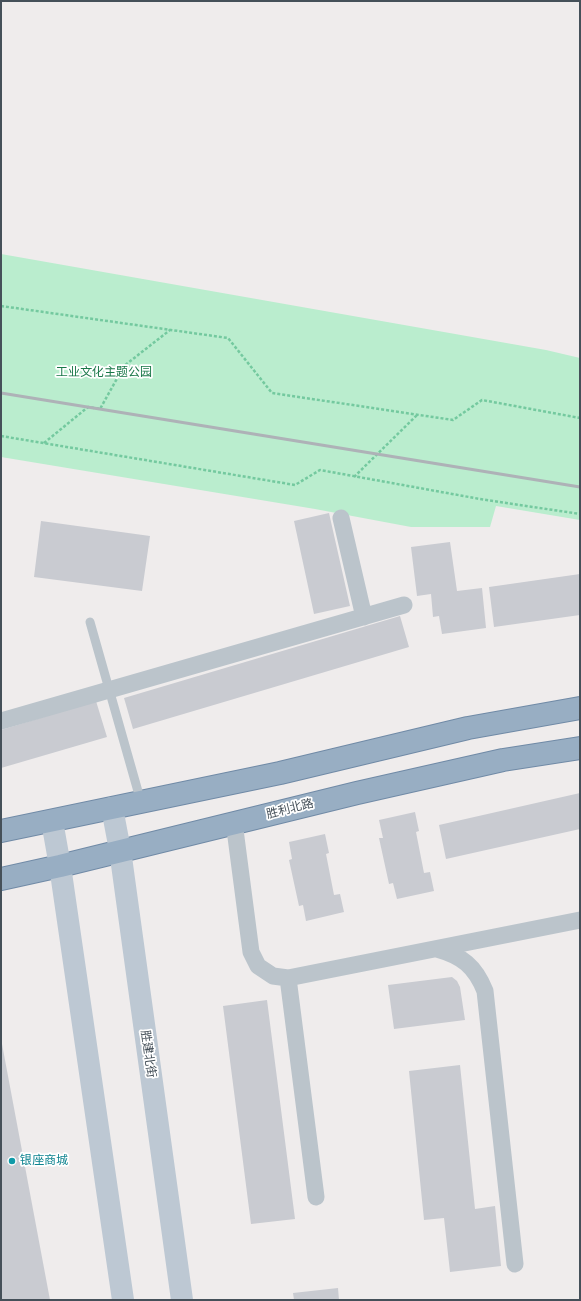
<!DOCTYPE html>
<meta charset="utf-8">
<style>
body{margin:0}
#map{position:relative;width:581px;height:1301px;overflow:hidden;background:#efecec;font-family:"Open Sans",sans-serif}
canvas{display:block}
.frame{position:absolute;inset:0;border:2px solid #455059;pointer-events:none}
</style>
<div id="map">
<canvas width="581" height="1301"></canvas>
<div class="frame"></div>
</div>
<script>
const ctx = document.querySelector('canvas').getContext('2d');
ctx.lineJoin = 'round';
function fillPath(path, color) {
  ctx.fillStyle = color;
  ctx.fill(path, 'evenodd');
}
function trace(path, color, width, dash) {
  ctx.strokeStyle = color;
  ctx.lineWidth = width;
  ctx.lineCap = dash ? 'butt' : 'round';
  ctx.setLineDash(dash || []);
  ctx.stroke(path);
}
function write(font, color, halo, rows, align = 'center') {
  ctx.font = font + ' "Open Sans","Noto Sans SC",sans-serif';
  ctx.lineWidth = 3.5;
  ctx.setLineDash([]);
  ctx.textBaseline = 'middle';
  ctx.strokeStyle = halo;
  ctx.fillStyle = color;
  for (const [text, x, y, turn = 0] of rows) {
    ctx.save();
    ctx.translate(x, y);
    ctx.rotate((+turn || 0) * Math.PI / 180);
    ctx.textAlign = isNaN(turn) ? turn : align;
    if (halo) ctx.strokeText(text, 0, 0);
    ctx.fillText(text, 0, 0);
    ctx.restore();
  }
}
const green = new Path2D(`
 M1 254 546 350 580 358V520L496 506 490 527H411L315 509 1 457Z`);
const building = new Path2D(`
 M329 513 350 606 314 614 294 521Z
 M41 521 150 536 142 591 34 577Z
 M450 542 457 591 482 588 486 628 442 634 439 616 433 617 431 594 417 596 411 547Z
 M580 574V615L494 627 489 587Z
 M400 616 409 647 133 729 124 698Z
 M96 701 107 737 1 768V730Z
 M580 793V829L446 859 439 825Z
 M415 812 419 831 416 832 424 873 430 872 434 891 397 899 393 883 389 884 379 838H383L379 820Z
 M325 834 329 853 326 854 334 895 340 894 344 912 306 921 303 905 299 906 289 860 292 859 289 842Z
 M452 977 457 981 460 987 465 1020 394 1029 388 985Z
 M267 1000 295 1219 251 1224 223 1006Z
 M1 1044H2L50 1300H1Z
 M460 1065 475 1209 495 1206 501 1266 450 1272 444 1218 424 1220 409 1071Z
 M338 1288 339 1300H294L293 1293Z`);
const path = new Path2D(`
 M1 306 228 338 272 393 453 420 482 400 580 418
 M1 436 295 485 320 470 480 499 580 514
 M44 443 88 407 100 409 124 366 170 330
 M354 477 417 415`);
const service = new Path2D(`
 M90 622 141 802`);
const minor = new Path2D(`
 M341 518 364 617
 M1 721 404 605
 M234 822 251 952 258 966 273 976 288 978 580 920
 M437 949C462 956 475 966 485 991L515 1264
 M288 978 316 1197`);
const secondary = new Path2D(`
 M112 808 120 850 182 1300
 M52 821 60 866 123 1300`);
const trunk = new Path2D(`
 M1 831 280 773 468 728 580 708
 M1 879 60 866 357 793 503 760 580 748`);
const rail = new Path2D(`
 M1 393 580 487`);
const markers = [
 [12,1161,4,"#0f9aa8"]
];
const parkNames = [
 ["工业文化主题公园",104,373]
];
const streetNames = [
 ["胜利北路",290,809,-14],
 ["胜建北街",148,1054,82]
];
const cultureNames = [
 ["银座商城",20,1161]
];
fillPath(green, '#baedce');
fillPath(building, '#c9cbd1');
trace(trunk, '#708aa6', 24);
trace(path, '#74c99f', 2.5, [3, 2]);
trace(service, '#bbc4cb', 9);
trace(minor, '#bbc4cb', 17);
trace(secondary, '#bdc8d3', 22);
trace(trunk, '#98aec3', 22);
trace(rail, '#aeb2b7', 3);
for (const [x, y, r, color] of markers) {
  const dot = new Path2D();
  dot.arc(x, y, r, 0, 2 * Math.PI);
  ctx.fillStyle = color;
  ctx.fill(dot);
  trace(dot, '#fff', 1.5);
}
write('12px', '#197748', '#fff', parkNames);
write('12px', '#455059', '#fff', streetNames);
write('12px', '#0d838f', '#fff', cultureNames, 'left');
</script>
